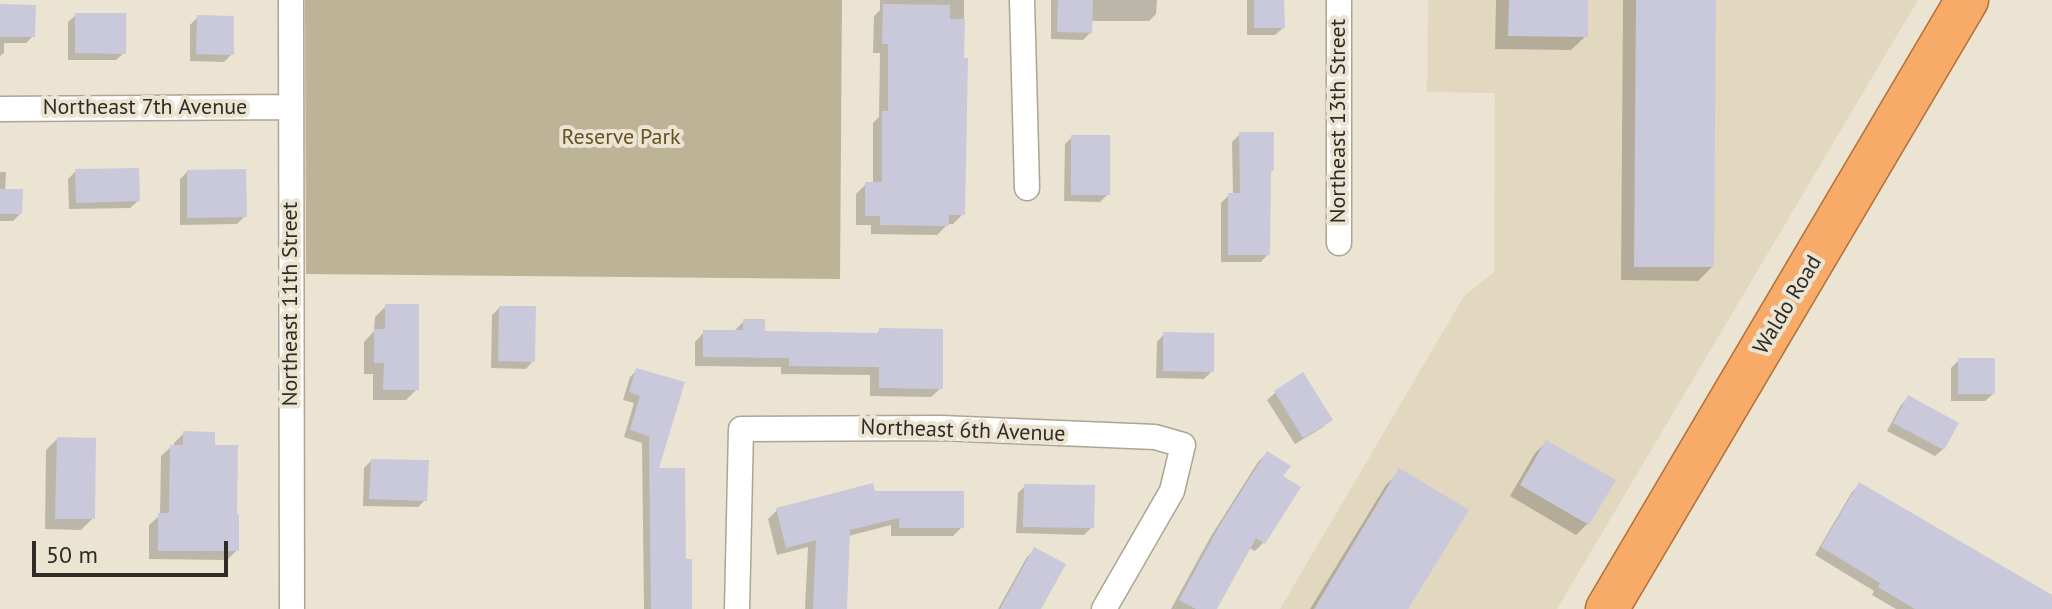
<!DOCTYPE html>
<style>
body{margin:0}
#map{position:relative;width:2052px;height:609px;overflow:hidden;background:#ebe4d2;font-family:"PT Sans",sans-serif}
canvas{display:block}
.scale{position:absolute;left:32px;top:541px;width:196px;height:36px;box-sizing:border-box;border:4px solid #2f2c25;border-top:0;padding-left:10px;font-size:24px;line-height:28px;white-space:nowrap;color:#2f2c25;-webkit-text-stroke:6px #ebe4d2;paint-order:stroke}
</style>
<div id="map">
<canvas width="2052" height="609"></canvas>
<div class="scale">50 m</div>
</div>
<script>
const ctx = document.querySelector('canvas').getContext('2d');
ctx.lineJoin = 'round';
function fillPath(path, color) {
  ctx.fillStyle = color;
  ctx.fill(path, 'evenodd');
}
function trace(path, color, width, dash) {
  ctx.strokeStyle = color;
  ctx.lineWidth = width;
  ctx.lineCap = dash ? 'butt' : 'round';
  ctx.setLineDash(dash || []);
  ctx.stroke(path);
}
function write(font, color, halo, rows, align = 'center') {
  ctx.font = font + ' "PT Sans",sans-serif';
  ctx.lineWidth = 8;
  ctx.setLineDash([]);
  ctx.textBaseline = 'middle';
  ctx.strokeStyle = halo;
  ctx.fillStyle = color;
  for (const [text, x, y, turn = 0] of rows) {
    ctx.save();
    ctx.translate(x, y);
    ctx.rotate((+turn || 0) * Math.PI / 180);
    ctx.textAlign = isNaN(turn) ? turn : align;
    if (halo) ctx.strokeText(text, 0, 0);
    ctx.fillText(text, 0, 0);
    ctx.restore();
  }
}
const built = new Path2D(`
 M1428 0H1918L1557 609H1280L1464 296 1494 272 1495 93 1427 92Z`);
const green = new Path2D(`
 M305 0H842L840 279 306 274Z`);
const shadow = new Path2D(`
 M880 0H964L963 214 953 224H948L937 235 871 234V225H856V194L866 184H873V123L879 117 880 53H873L874 16 880 10Z
 M1051 0H1157L1156 14 1149 21H1091V32L1083 40 1051 39Z
 M1247 0H1282L1283 28 1275 35H1247Z
 M1496 0H1586V36L1571 50 1495 49Z
 M1623 0H1713L1712 267 1698 281 1621 280Z
 M0 6 33 36 26 43H4V53L0 56Z
 M76 15 124 53 116 60H68V22Z
 M198 17 232 54 224 62 190 61V25Z
 M1240 134 1272 170 1269 174 1268 254 1261 262H1221V203L1229 195H1233L1232 142Z
 M1072 137 1108 194 1100 202 1064 201 1065 144Z
 M76 171 138 201 130 208 69 209 68 179Z
 M0 172H6L5 191 20 214 13 221H0Z
 M187 172 245 216 237 224 180 225V179Z
 M386 306 417 389 406 400H373V374H364V342L374 331 375 317Z
 M499 308 533 361 526 369 491 368 492 315Z
 M744 321 763 333 876 335 880 330 941 388 931 397 870 396V375L781 374V367L695 366V342L704 332 735 330Z
 M1164 334 1212 371 1204 379 1156 378 1157 342Z
 M1959 360 1993 394 1985 401H1951V368Z
 M637 370 656 470 684 561 689 609H644L642 443 624 437 634 403 623 400 630 377Z
 M1303 375 1330 419 1323 427 1295 444 1267 400 1275 393Z
 M1908 398 1943 449 1935 456 1887 431 1901 405Z
 M184 433 213 447 237 550 227 560 149 559V525L160 515 161 456 171 447H174V443Z
 M57 439 93 518 81 530 45 529 46 450Z
 M1547 442 1613 481 1587 524 1576 535 1510 496 1535 453Z
 M1267 453 1281 477 1264 542 1255 551 1249 548 1215 609H1171L1211 536 1258 462Z
 M371 461 425 500 418 507 363 506 364 468Z
 M1400 471 1406 609H1310L1386 485Z
 M1860 484 2052 597V609H1896L1872 595 1874 591 1815 555 1852 492Z
 M871 485 873 493 962 527 953 536H891V525L848 536 845 609H805L808 547 777 555 768 519 777 510Z
 M1025 486 1092 527 1084 535 1016 533 1018 493Z
 M1035 549 1038 609H998L1027 557Z`);
const building = new Path2D(`
 M1058 0H1093L1092 33 1057 32Z
 M1254 0H1284L1285 28H1254Z
 M1509 0H1588V37L1508 36Z
 M1636 0H1716L1714 267H1634Z
 M0 4 36 5 35 37H0Z
 M883 4 950 5V19H965L964 58H968L965 215H949V226L880 225V216H865V182H882V111H888V44H882Z
 M75 13H126V54L75 53Z
 M197 15 234 16V55L196 54Z
 M1239 132H1274V171H1271L1270 255H1228V193H1240Z
 M1071 135H1110V195H1071Z
 M139 168 140 201 76 203 75 169Z
 M246 169 247 217 187 218V170Z
 M0 189H23L22 214H0Z
 M385 304H419V390H383L384 363H374V329H385Z
 M499 306H536L535 362 498 361Z
 M743 319H765V331L879 333V328L943 329V389L879 388V367L789 366V358L703 357V330H743Z
 M1163 332 1214 333V372L1163 371Z
 M1958 358H1995V394H1958Z
 M636 368 685 382 659 468H685L686 559H692V609H651L649 436 630 430 640 396 629 392Z
 M1303 372 1333 420 1303 438 1274 391Z
 M1908 395 1959 423 1944 450 1893 423Z
 M183 431 215 432V445H238L237 514H239V551H158V513H169L170 445H183Z
 M57 437 96 438 95 519H55Z
 M1546 440 1616 480 1589 525 1520 485Z
 M1267 451 1291 466 1283 476 1301 487 1265 544 1256 538 1217 609H1196L1179 600 1220 525Z
 M371 459 429 460 427 501 369 499Z
 M1399 468 1469 510 1408 609H1314Z
 M1859 482 2052 595V609H1915L1878 587 1880 583 1821 547Z
 M873 483 875 491H964V528H899V518L850 530 847 609H813L816 540 786 548 776 508Z
 M1024 484 1095 485 1094 528 1023 527Z
 M1034 547 1066 564 1041 609H1000Z`);
const minor = new Path2D(`
 M291 0 292 609
 M1022 0 1027 188
 M1339 0V243
 M0 109 290 107
 M737 609 741 429 941 428 1155 437 1183 445 1172 491 1104 609`);
const trunk = new Path2D(`
 M1607 609 1967 0`);
const streetNames = [
 ["Northeast 7th Avenue",145,108],
 ["Northeast 13th Street",1339,121,-90],
 ["Northeast 11th Street",291,304,-90],
 ["Waldo Road",1788,305,-59],
 ["Northeast 6th Avenue",963,431,2]
];
const parkNames = [
 ["Reserve Park",621,138]
];
fillPath(built, '#e2d8c0');
fillPath(green, '#bdb396');
fillPath(shadow, '#0003');
fillPath(building, '#c9c9db');
trace(minor, '#aca594', 27);
trace(trunk, '#b17038', 45);
trace(minor, '#fff', 24);
trace(trunk, '#f8aa68', 42);
write('22px', '#2f2c25', '#ebe4d2', streetNames);
write('22px', '#645220', '#ebe4d2', parkNames);
</script>
